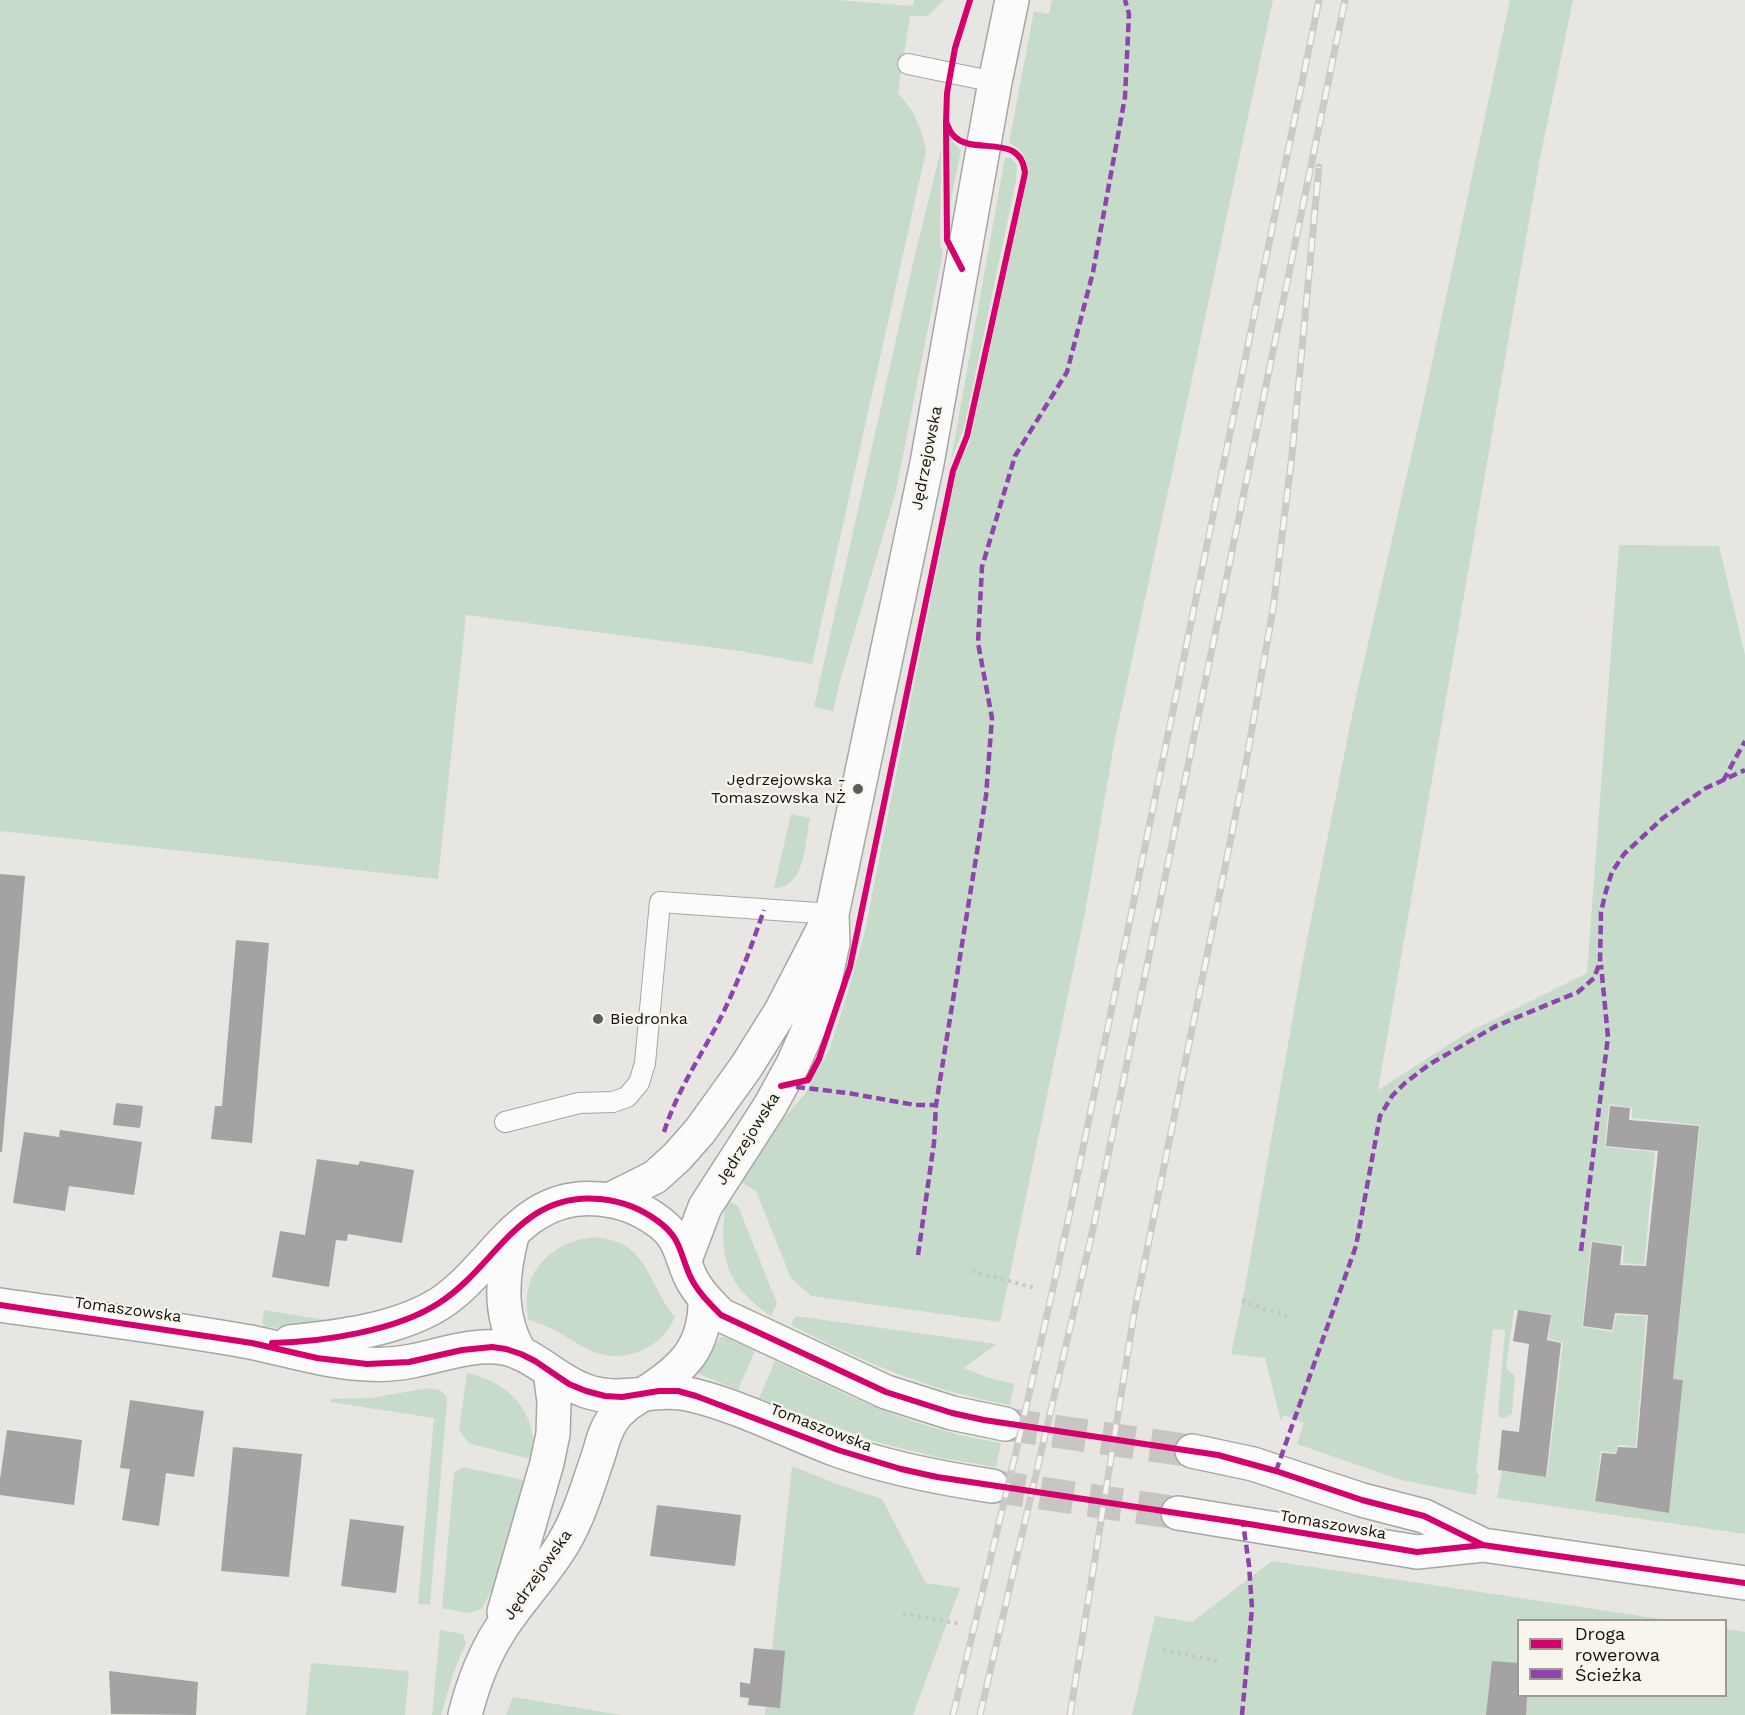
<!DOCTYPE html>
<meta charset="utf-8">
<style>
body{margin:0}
#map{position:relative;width:1745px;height:1715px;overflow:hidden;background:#e8e6e2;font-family:"Work Sans",sans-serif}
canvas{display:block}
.legend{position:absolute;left:1517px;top:1619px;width:210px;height:78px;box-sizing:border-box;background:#f8f5ec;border:2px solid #9d9b94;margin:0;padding:8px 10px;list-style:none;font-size:18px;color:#141310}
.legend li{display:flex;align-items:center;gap:12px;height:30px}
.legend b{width:30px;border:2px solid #9d9b94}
</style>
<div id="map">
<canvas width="1745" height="1715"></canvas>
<ul class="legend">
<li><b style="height:8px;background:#d6006c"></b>Droga rowerowa</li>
<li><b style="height:8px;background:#8e44ad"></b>Ścieżka</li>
</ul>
</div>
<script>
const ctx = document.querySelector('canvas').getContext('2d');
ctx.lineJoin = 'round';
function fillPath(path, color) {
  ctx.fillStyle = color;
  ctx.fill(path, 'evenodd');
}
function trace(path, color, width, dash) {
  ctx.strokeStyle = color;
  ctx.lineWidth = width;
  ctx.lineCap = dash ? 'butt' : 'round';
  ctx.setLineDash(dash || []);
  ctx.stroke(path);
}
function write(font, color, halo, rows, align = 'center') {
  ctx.font = font + ' "Work Sans",sans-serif';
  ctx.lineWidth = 4.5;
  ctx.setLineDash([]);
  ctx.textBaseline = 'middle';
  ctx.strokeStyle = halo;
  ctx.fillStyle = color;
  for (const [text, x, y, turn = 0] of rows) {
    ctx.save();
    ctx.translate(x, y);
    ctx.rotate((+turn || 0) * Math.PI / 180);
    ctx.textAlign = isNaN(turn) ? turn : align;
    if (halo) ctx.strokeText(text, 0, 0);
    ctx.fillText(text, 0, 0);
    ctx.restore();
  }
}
const green = new Path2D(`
 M0 0H837L913 6 914 0H944L928 16H910L898 93C915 112 921 126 926 151L812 664 740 651 466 615 438 879 0 831Z
 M1052 0H1273L1115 739 1085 913 1000 1322 811 1296 791 1278 756 1191 739 1181 776 1127 805 1094 829 1050 847 995 864 935 957 468 970 441 1028 175C1027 159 1024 151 1009 143L1034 11 1049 14Z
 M1510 0H1573L1540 158 1378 1090 1467 1033 1587 973 1619 545 1719 546 1745 655V1534L1497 1498 1502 1471 1547 1477 1563 1342 1549 1339 1551 1314 1514 1310 1506 1368 1515 1376 1512 1414 1504 1418 1499 1417 1498 1413 1505 1330 1493 1329 1476 1472 1479 1475 1476 1495 1401 1480 1297 1444 1304 1423 1284 1415 1281 1421 1265 1358 1231 1354 1244 1293 1303 960 1356 696 1422 409ZM1609 1104 1632 1108V1118L1700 1125 1673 1379 1683 1380 1669 1513 1594 1501 1601 1451 1615 1453 1618 1445 1636 1447 1646 1316 1616 1315 1613 1332 1582 1327 1591 1241 1624 1245 1623 1263 1644 1265 1655 1152 1605 1147Z
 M950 139 961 150 949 210Z
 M941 149 940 245 943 252 896 491 840 681 833 711 814 707 913 263Z
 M1005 157 1011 158 1017 165 1016 181 964 428 951 460Z
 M791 814 810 818C805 841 806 888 774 888Z
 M726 1200 738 1206 777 1303 771 1316C723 1283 719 1255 726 1200Z
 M592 1237C649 1240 646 1282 675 1317 668 1333 656 1345 640 1351 592 1370 571 1330 529 1320 518 1274 550 1243 592 1237Z
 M264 1310 344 1323 285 1328 265 1327 262 1323Z
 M796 1316 997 1344 964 1368 989 1378 1014 1384 1010 1405C932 1392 861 1361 791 1325Z
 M721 1337H725L755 1351 738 1390 701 1375 698 1372 699 1367Z
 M775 1361C821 1382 867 1406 916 1422 944 1432 972 1438 1001 1443L996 1467 941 1458 876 1442 759 1398Z
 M467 1373C512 1383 537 1413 534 1460L468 1443 459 1429Z
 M429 1388 440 1390 447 1397V1401L430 1605 418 1604 434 1418 330 1402 331 1399 371 1398Z
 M792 1466 837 1484 882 1499 926 1583 960 1588 913 1715H765Z
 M463 1467 528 1481 502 1569 482 1609 468 1613 442 1608 454 1473Z
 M1272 1561 1668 1620H1518V1696H1726V1629L1745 1632V1715H1132L1155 1616 1192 1622Z
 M440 1630 463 1634 466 1643 453 1674 441 1715H432Z
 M311 1663 409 1671 405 1715H306Z
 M513 1697 621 1715H506Z`);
const building = new Path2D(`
 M0 874 25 876 2 1152H0Z
 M236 940 269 943 252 1143 211 1139 215 1106H222Z
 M116 1103 143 1106 140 1128 113 1125Z
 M1610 1106 1630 1108 1629 1120 1699 1126 1673 1379 1683 1380 1669 1513 1595 1501 1602 1453 1616 1454 1618 1447 1637 1448 1648 1315 1615 1313 1612 1330 1583 1326 1592 1242 1622 1246 1620 1265 1646 1266 1658 1151 1606 1146Z
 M60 1130 142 1142 134 1195 69 1186 65 1211 13 1203 24 1132 59 1137Z
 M317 1159 358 1165 360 1161 414 1170 402 1243 348 1234 347 1241 336 1240 329 1287 272 1277 280 1231 305 1235Z
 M1518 1310 1551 1315 1547 1340 1561 1343 1546 1477 1498 1470 1502 1430 1519 1432 1529 1344 1513 1341Z
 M130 1400 204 1411 194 1477 166 1473 159 1526 122 1520 130 1469 120 1468Z
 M7 1430 82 1440 74 1505 0 1495V1479Z
 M233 1447 302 1454 289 1577 221 1571Z
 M657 1505 741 1515 735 1566 650 1556Z
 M350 1519 404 1526 396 1593 341 1586Z
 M754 1648 785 1651 780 1708 748 1705 749 1698 740 1697V1682L750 1684Z
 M1492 1661 1518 1663V1696H1527L1526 1715H1486Z
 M109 1671 198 1682 196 1715 111 1714Z`);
const secondaryTunnel = new Path2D(`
 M1005 1424 1192 1451
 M992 1486 1178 1513`);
const path = new Path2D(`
 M972 1271 1035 1288
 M1242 1301 1290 1317
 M903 1614 962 1624
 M1163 1650 1218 1661`);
const lane = new Path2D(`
 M908 64 995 82
 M505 1122 579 1103 613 1102 627 1097 639 1083 645 1063 660 902 832 914`);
const street = new Path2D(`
 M609 1200 655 1177 677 1157 700 1131 746 1067 781 1011 825 926
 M685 1260 705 1207 770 1106 793 1064 809 1028 823 989 833 943 832 914 927 463 995 82 1012 0`);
const secondary = new Path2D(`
 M513 1232C502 1273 497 1316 521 1354
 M0 1305C83 1317 167 1327 250 1342 289 1350 326 1362 366 1364 381 1365 398 1364 412 1361 442 1355 473 1343 504 1348 535 1354 556 1381 586 1391 623 1404 655 1386 692 1395 742 1407 789 1432 837 1450 887 1468 939 1478 992 1486
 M290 1342C338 1337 397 1330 439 1304 496 1267 519 1191 600 1199 621 1201 642 1209 659 1222 681 1238 680 1254 690 1276 697 1291 709 1303 721 1315L886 1392 952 1413 1005 1424
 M1192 1451 1253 1464 1362 1500 1424 1516 1483 1545
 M1178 1513 1417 1552 1483 1545 1745 1583
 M504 1612 547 1463 553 1434 554 1402 550 1371
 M465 1715C472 1687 484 1655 500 1630 519 1600 546 1573 564 1542 580 1515 588 1485 598 1457 602 1444 605 1430 613 1419 622 1406 633 1401 645 1393 683 1369 706 1347 705 1299`);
const rail = new Path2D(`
 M953 1715 1016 1452 1067 1226 1319 0
 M980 1715 1093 1229 1345 0
 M1070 1715 1134 1314 1244 774 1273 609 1292 455 1319 167`);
const quiet = new Path2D(`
 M1723 781 1745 741
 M796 1087 848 1093 915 1105H936
 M664 1132C676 1094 698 1060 717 1025 736 988 751 948 764 910
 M1581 1251 1608 1037 1601 965
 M918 1255 934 1143 936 1105 986 796 992 718 978 643 982 567 1015 456 1067 372 1093 272 1125 97 1129 14 1125 0
 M1276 1471 1356 1246 1380 1116 1392 1096 1405 1083 1430 1064 1496 1026 1578 992 1594 978 1600 962 1601 912 1606 891 1612 872 1624 854 1663 818 1706 788 1745 770
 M1242 1715 1252 1608 1249 1565 1243 1523`);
const cycleway = new Path2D(`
 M962 269 947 240 946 122 947 93 955 48 970 0
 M781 1086 808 1080 819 1059 850 967 953 471 967 436 1025 173C1021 131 972 157 953 135 950 132 948 126 946 122
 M0 1305 252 1343 317 1358 367 1364 409 1362 462 1350 492 1347 506 1349 521 1354 535 1361 569 1384 586 1391 605 1396 622 1397 659 1391H678L696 1396 838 1450 901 1469 937 1477 1243 1523 1417 1552 1483 1545 1745 1583
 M272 1343C322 1342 396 1331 439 1303 496 1267 519 1191 600 1199 621 1201 642 1209 659 1222 681 1238 680 1254 690 1276 697 1291 709 1303 721 1315L886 1392 952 1413 984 1420 1218 1455 1276 1471 1362 1500 1424 1516 1483 1545`);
const markers = [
 [858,789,6,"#5e5d5a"],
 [598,1019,6,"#5e5d5a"]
];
const streetNames = [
 ["Jędrzejowska",927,458,-79],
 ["Jędrzejowska",748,1139,-58],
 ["Tomaszowska",128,1310,8],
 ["Tomaszowska",821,1428,21],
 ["Tomaszowska",1333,1525,10],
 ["Jędrzejowska",538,1575,-55]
];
const poiNames = [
 ["Jędrzejowska -",846,780],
 ["Tomaszowska NŻ",846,798],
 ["Biedronka",610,1019,"left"]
];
fillPath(green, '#c7dbca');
fillPath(building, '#a4a2a2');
trace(secondaryTunnel, '#c8c6c2', 33, [33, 16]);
trace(lane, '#a7a6a3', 22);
trace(street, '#a7a6a3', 36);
trace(secondary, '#a7a6a3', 36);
trace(path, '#c7c6c4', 4, [3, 4.5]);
trace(lane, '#fcfbfb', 20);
trace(street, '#fcfbfb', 33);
trace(secondary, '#fcfbfb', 33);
trace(rail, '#cbcac8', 7);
trace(rail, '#f8f5ec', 4.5, [14]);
trace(quiet, '#8e44ad', 4.5, [9, 4.5]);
trace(cycleway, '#d6006c', 6);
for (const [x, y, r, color] of markers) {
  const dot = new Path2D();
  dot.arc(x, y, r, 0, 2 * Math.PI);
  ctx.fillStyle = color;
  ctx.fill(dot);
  trace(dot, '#f8f5ec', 2);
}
write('16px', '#141310', '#f8f5ec', streetNames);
write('16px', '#141310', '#f8f5ec', poiNames, 'right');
</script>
